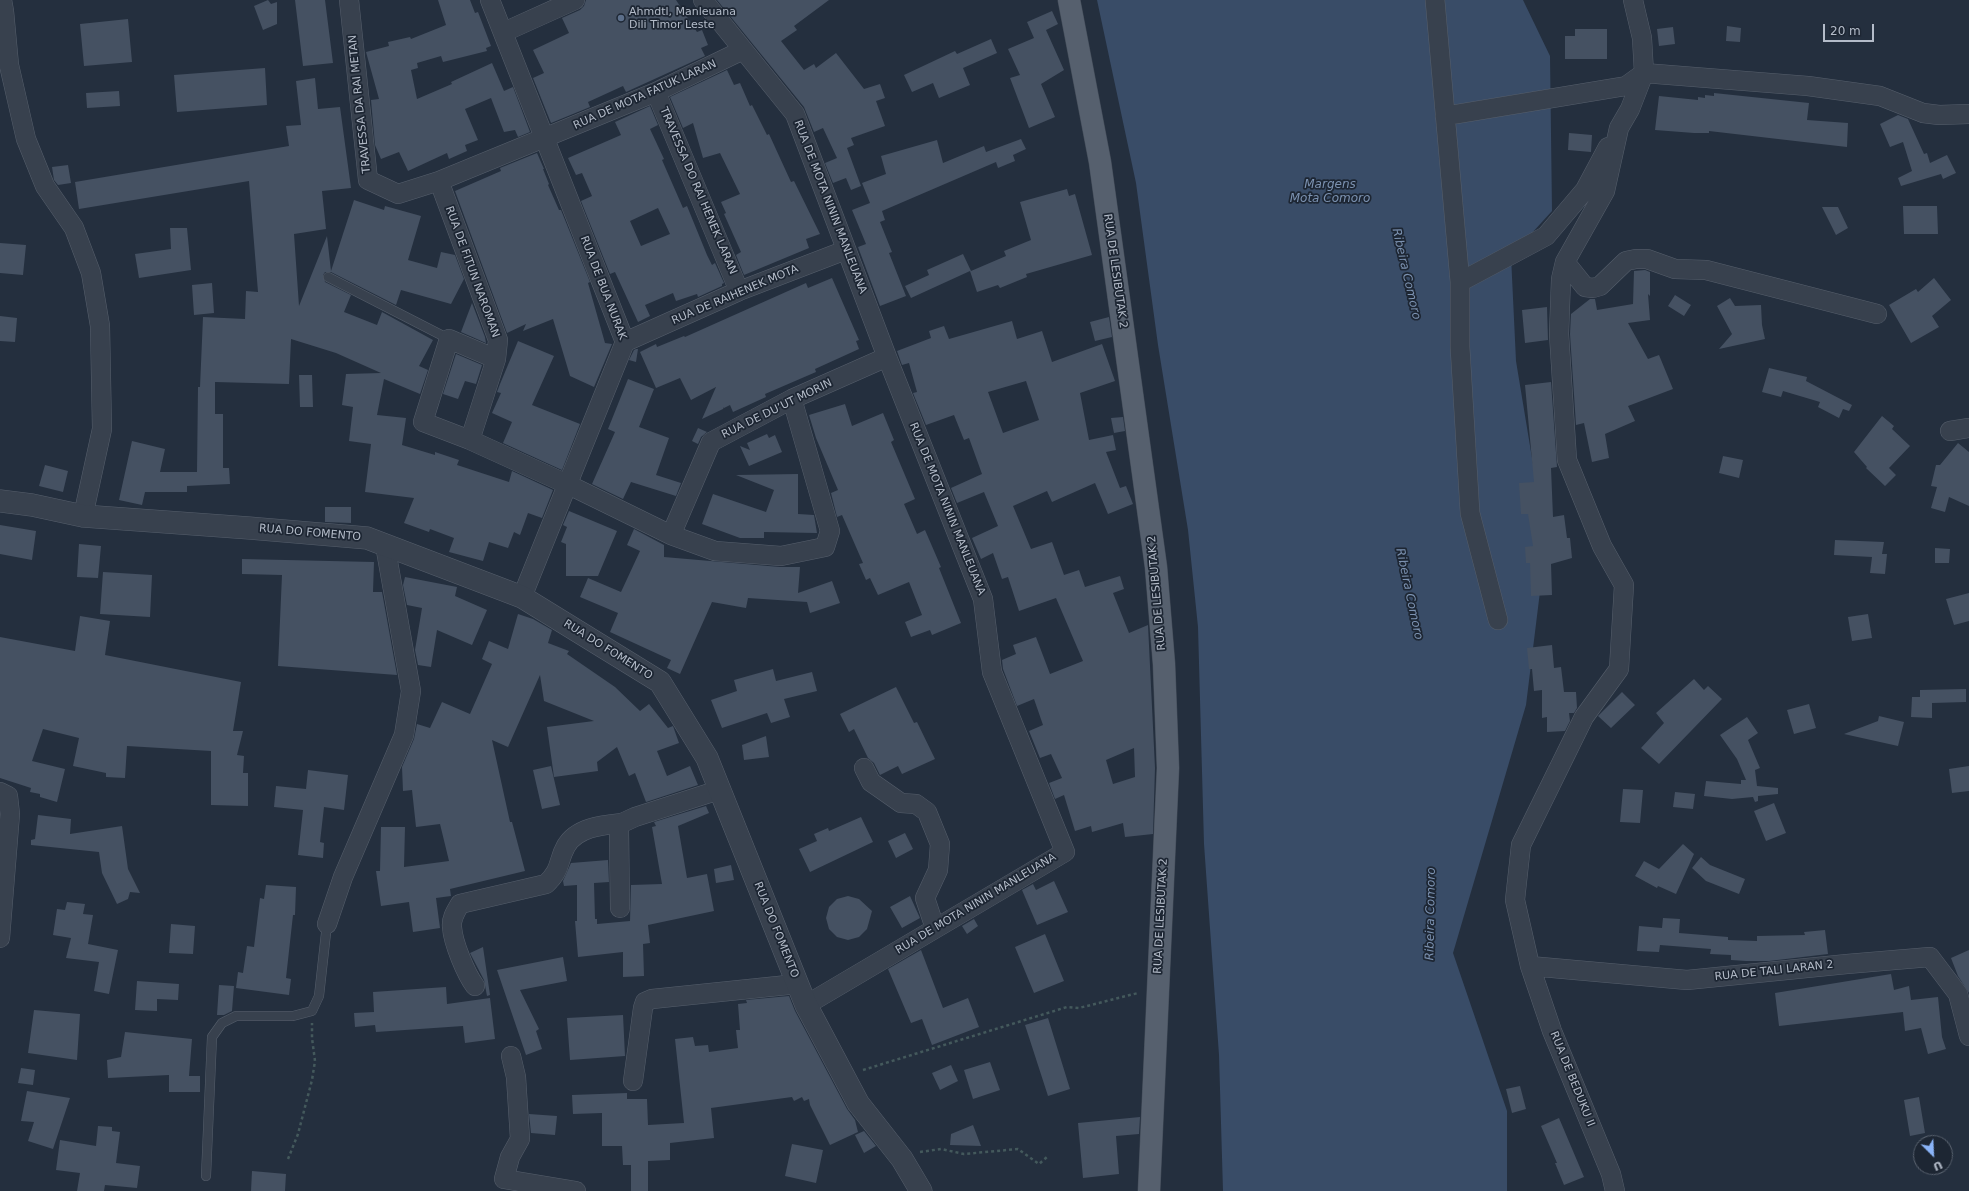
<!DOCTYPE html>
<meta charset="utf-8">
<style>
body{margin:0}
#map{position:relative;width:1969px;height:1191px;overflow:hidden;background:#242f3e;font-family:"DejaVu Sans",sans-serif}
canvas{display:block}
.north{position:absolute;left:1913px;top:1135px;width:40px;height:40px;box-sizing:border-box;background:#1d2633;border:1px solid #59626f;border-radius:50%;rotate:156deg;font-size:11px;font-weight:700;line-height:16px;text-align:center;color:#b4bcc9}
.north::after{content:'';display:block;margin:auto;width:14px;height:18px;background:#8ab4f8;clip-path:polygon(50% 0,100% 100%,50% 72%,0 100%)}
.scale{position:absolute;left:1823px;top:24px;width:51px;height:18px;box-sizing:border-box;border:2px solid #b4bcc9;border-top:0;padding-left:5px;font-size:12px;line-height:14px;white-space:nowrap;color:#b4bcc9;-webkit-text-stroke:3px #1d2633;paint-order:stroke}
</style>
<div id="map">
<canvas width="1969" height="1191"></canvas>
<div class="north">U</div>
<div class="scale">20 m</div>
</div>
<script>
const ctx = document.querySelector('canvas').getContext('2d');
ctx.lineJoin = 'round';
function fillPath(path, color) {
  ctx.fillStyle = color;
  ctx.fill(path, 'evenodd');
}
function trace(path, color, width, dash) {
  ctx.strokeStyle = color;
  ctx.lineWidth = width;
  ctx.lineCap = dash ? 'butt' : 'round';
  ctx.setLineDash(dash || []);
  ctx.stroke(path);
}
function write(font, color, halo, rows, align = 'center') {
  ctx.font = font + ' "DejaVu Sans",sans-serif';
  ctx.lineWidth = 3.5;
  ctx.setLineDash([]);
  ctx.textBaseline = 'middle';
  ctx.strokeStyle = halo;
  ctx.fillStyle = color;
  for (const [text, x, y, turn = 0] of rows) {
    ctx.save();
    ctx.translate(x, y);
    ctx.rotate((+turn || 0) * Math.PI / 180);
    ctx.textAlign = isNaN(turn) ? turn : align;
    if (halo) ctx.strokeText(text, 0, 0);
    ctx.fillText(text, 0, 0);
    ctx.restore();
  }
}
const water = new Path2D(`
 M1097 0H1523L1550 56 1552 211 1511 256 1516 361 1546 543 1526 705 1453 953 1507 1111V1191H1223L1219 1055 1204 844 1198 627 1188 530 1158 345 1136 183Z`);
const building = new Path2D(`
 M268 0 271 4 277 2V24L263 30 254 6Z
 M295 0H325L333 63 303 66Z
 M438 0H470L475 13 478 12 491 46 486 48 487 51 443 62 441 56 417 63 418 68 411 70 417 99 452 84 451 82 492 63 504 91 513 87 530 132 518 137 515 130 504 132 491 98 465 109 478 140 465 145 467 151 449 159 447 153 408 171 399 152 381 159 375 145 371 100 379 99 366 52 389 46 388 42 410 37 411 39 446 25Z
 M586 0H676L697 32 702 30 708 45 701 48 705 56 626 92 623 86 588 102 590 107 551 123 533 78 544 73 533 50 569 33 562 18 580 10 584 6Z
 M717 0H829L794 26 797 30 781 41 804 70 814 64 816 68 836 53 864 89 880 84 885 98 876 101 885 126 851 138 854 145 847 148 861 186 851 190 846 178 833 183 825 163 837 158 823 128 814 132 804 107Z
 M1052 11 1058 24 1046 30 1064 70 1041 84 1055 117 1029 128 1010 78 1020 75 1008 49 1034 38 1027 22Z
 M128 19 132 62 84 66 80 24Z
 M1727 26 1741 28 1740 42 1726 41Z
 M1673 27 1675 44 1659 46 1657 29Z
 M1575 29H1607V59H1565V36H1575Z
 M991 39 997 53 963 68 970 85 939 98 933 83 912 92 904 75 955 51 957 54Z
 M265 68 267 105 177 112 174 75Z
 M727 70 734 85 740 83 750 106 752 105 767 135 769 134 791 182 794 181 820 234 806 239 809 248 744 275 736 255 741 252 724 214 726 213 721 202 740 194 720 153 703 158 693 123 683 128 670 97Z
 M315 78 318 109 340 107 351 188 322 191 326 229 294 234 299 306 327 236 331 271 354 200 384 210 385 206 421 216 408 260 437 268 441 252 455 255 464 279 451 304 401 290 396 305 331 272H325L323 275 325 282 351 295 344 312 377 325 382 312 433 340 419 366 428 370 420 394 384 379 377 415 406 418 402 445 435 455V452L459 460 457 465 509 482 512 471 553 490 542 518 528 513 520 535 514 532 508 548 489 542 483 561 449 552 454 538 430 529 429 532 404 523 414 498 365 492 371 444 349 441 353 407 342 405 346 374 381 373 336 353 291 339 289 384 215 382V414H223V468H229L230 484 187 486V492H145L142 505 119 500 132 441 165 449 160 472H197L198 387H200L203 317 245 319 246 291 258 292 249 181 79 209 75 182 289 146 286 126 301 125 296 81Z
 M119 91 120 106 87 108 86 93Z
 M1714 93 1809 103 1807 120 1848 123 1847 147 1709 131V133H1694L1655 130 1659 96 1698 100V97L1705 98V95L1714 96Z
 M650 106 658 125 650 129 664 159 662 160 683 208 687 206 707 255 712 265 715 263 724 283 722 284V286L698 297 697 294 676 301 673 293 645 305 650 316 638 322 615 272 610 274 581 201 592 196 582 173 576 175 568 158 621 135 615 122ZM658 208 670 234 641 246 630 221Z
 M1898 115 1908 119 1924 154 1927 153 1930 163 1947 155 1956 173 1943 179 1941 174 1901 186 1898 178 1912 171 1903 142 1890 147 1880 124Z
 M1569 133 1592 135 1591 152 1568 150Z
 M1021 139 1026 149 1013 155 1015 161 998 168 996 162 882 211 885 220 880 222 892 252 889 253 906 296 880 306 858 247 866 244 852 210 870 203 862 183 886 174 881 156 937 140 943 163 984 146 986 152Z
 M537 153 544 169H543L549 184 548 185 559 210H561L590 282 588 283 605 343 612 344 594 387 570 376 553 319 523 331 526 324 507 333 455 191 501 171 500 168Z
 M68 165 71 183 58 185 54 180 52 167Z
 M1067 189 1069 196 1075 194 1092 255 1026 274 1027 277 1000 288 998 285 977 292 970 271 911 298 905 286 929 275 927 270 963 254 971 271 1006 256 1004 251 1031 240 1020 202Z
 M1903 206H1937L1938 234H1904Z
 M1822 207H1838L1848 228 1836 235Z
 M170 228H187L191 270 139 278 135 254 171 249Z
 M0 243 26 245 23 275 0 273Z
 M1645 270 1650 272V296L1648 294 1650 320 1628 323 1648 359 1659 355 1673 389 1628 406 1635 421 1605 434 1609 458 1592 462 1584 423 1576 425 1570 334 1571 314 1590 299H1595L1597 310 1633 304 1634 271Z
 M832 278 859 340 856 341 859 349 815 369 816 372 765 394 766 397 733 412 730 405 724 408V407L723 409 702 419 716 387 691 400 680 378 656 388 640 352 656 344 657 347 684 336 685 337 806 283 808 288Z
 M1934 278 1951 300 1932 316 1939 327 1911 343 1889 305 1916 289 1918 292Z
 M212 283 214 313 194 315 192 285Z
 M1675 295 1691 305 1684 316 1668 306Z
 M1730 298 1735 306 1761 305 1762 325 1765 339 1719 349 1732 334 1717 306Z
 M472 303 485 337 486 343 461 332Z
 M1547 307 1548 340 1525 343 1522 310Z
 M0 316 17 318 15 342 0 341Z
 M1109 317 1112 337 1095 341 1090 322Z
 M1012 321 1017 339 1042 331 1052 362 1102 344 1115 381 1080 393 1089 440 1113 435 1116 450 1106 452 1120 488 1126 486 1133 504 1108 514 1095 483 1052 502 1047 491 1013 506 1031 549 1052 542 1064 575 1079 570 1085 587 1120 576 1124 589 1113 593 1129 633 1148 625 1155 768 1153 834 1125 837 1123 823 1092 832 1091 826 1075 831 1064 795 1055 799 1049 783 1062 778 1051 754 1040 758 1029 731 1043 725 1034 699 1017 706 1003 669 1002 660 1016 654 1013 645 1036 637 1050 674 1083 661 1056 598 1019 611 1008 577 1002 579 993 553 981 559 972 538 998 526 984 492 957 503 951 488 982 474 969 438 964 440 954 415 926 425 913 393 917 392 909 363 902 365 897 351 931 338 929 331 944 326 949 339ZM1026 381 1039 420 1003 433 988 392ZM1134 748 1135 777 1113 784 1106 760Z
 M518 341 554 356 532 405 580 424 562 470 503 443 512 422 492 413 501 393 497 392 500 384Z
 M636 349H638L636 362 629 360 634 350Z
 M456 354 482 365 476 384 465 381 458 399 443 394Z
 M1769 368 1807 377 1806 381 1852 405 1849 411 1843 409 1839 418 1818 407 1820 402 1783 391 1781 397 1762 392Z
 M299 375H312L313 407H300Z
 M628 379 654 389 639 427 669 438 656 475 681 483 676 496 631 482 623 499 592 484 615 432 608 429Z
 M1551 382 1557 467 1551 468 1553 517 1564 515 1567 538H1570L1572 558 1551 564 1552 595 1531 596 1530 563H1526L1525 547 1533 546 1528 514H1521L1519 483 1534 482 1525 385Z
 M845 404 852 426 883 413 894 440 891 442 915 499 904 504 917 534 925 530 941 567 939 568 961 623 932 635 930 630 911 637 905 622 922 615 909 582 878 595 870 578 866 580 859 564 863 563 842 515 837 517 831 493 838 490 816 438 809 415Z
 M1882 416 1894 426 1892 429 1910 446 1889 468 1896 475 1885 486 1866 468 1867 467 1854 452Z
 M1123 417 1125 431 1114 433 1111 418Z
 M698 428 707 432 701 437 698 444 692 441Z
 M767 434 769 438 775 435 782 452 749 466 740 446 750 450 747 443Z
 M1958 443 1969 452V506L1949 497 1945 512 1931 508 1937 487 1931 486 1936 465H1940Z
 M1723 456 1743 460 1739 478 1719 473Z
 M45 465 68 471 63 492 39 486Z
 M798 474V514L814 515 817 533 764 532V538H740L702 524 713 494 766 512 774 490 736 475Z
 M325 507H351V523L325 522Z
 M569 511 617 531 598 576H566V544L561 542 567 527 563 525Z
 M0 525 36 531 32 560 0 554Z
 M634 529 664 545V557L780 567H800L798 593 832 581 840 603 810 613 807 602 748 598 746 608 712 602 680 674 667 668 671 660 610 632 618 613 580 597 588 578 621 592 640 551 627 545Z
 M1835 540 1884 542 1882 554H1887L1885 574 1870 573 1872 557 1834 555Z
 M79 544 101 546 98 578 77 577Z
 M1935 548 1950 549 1949 563H1935Z
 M242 559 374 562 373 592H382L397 675 278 666 282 575 242 574Z
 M103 572 152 575 150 617 100 614Z
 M405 577 457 587 455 596 487 610 472 645 437 630 431 667 418 665 415 650 422 608 407 605 403 585Z
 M1969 593V621L1954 625 1946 599Z
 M518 614 533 619 552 630 548 643 569 651 567 654 615 687 640 711 649 704 668 728 673 726 679 743 657 751 667 776 690 766 698 785 646 802 635 773 629 776 617 747 597 762 598 771 554 777 547 727 594 721 544 701 540 675 508 747 492 740 510 822H512L525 871 450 889 451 896 436 898 440 928 413 932 409 902 381 906 376 871H380L381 827H405L404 867 449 861 440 824 416 827 412 790 403 791 402 767 414 739 417 724 430 728 442 702 470 714 492 664 482 659 489 641 508 649Z
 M1868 614 1872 638 1852 641 1848 617Z
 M80 616 110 621 105 655 241 682 233 731H243L237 755 244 756 243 773H248V806L211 805V751L127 746 125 778 106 777V773L73 766 79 738 43 729 32 761 65 769 57 802 40 797V794L30 792 31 788 0 778V637L75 651Z
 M1552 645 1554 668 1561 667 1564 692H1576L1577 708 1574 713H1569L1570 721 1565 731 1547 732V717L1542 718V690L1534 691 1532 669H1529L1527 648Z
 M773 669 776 681 812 672 817 691 784 699 790 717 771 723 767 713 722 728 711 700 737 691 734 680Z
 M1694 679 1704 690 1708 686 1722 699 1659 764 1641 748 1664 723 1656 713Z
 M896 687 914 723 917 722 935 759 902 774 898 766 880 775 874 763 868 758 854 729 849 732 840 714Z
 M1966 689V702L1932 703V718L1911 717 1912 697H1920V690Z
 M1622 692 1635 705 1611 728 1598 716Z
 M1809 704 1816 728 1794 734 1787 710Z
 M1879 716 1904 722 1898 746 1844 734 1878 721Z
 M1747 717 1758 733 1748 740 1760 768 1755 770 1757 786 1778 788V794L1758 796V801L1755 802 1753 797 1732 799 1704 796 1706 781 1741 784V780H1746L1737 759 1720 735Z
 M766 736 769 757 744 760 742 745Z
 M551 766 560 805 542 809 533 770Z
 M1969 766V791L1952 793 1949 769Z
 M308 770 348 775 344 810 324 807 320 842 324 843 323 858 298 855 303 810 274 807 276 786 306 789Z
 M1623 789 1643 790 1640 823 1620 822Z
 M1675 792 1695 794 1693 809 1673 807Z
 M1774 803 1786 833 1766 841 1754 811Z
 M706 806 709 813 678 826 687 878 707 874 714 911 648 925 650 943 643 944 644 976 623 977V952L578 957 575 921H577V885L564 886 563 881 571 863 608 860 609 882 594 883 595 919H597V924L630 921 631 885 662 884 652 827 656 826 654 822Z
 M38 815 71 819 70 834 122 826 128 869 140 893 130 892 128 899 117 904 102 873 99 852 31 845V840L35 839Z
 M861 817 873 842 810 872 799 849 817 841 814 834 828 828 829 831Z
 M905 833 913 849 896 858 888 841Z
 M1683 844 1694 854 1676 894 1658 886 1657 888 1635 876 1644 861 1659 869Z
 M1701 857 1710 865 1745 879 1739 894 1706 881 1692 868Z
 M731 865 734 880 716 883 714 869Z
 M1054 881 1068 912 1037 925 1022 890 1033 884 1036 890Z
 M266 885 296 887 295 915H293L286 978 291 979 289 995 236 988 238 972 243 973 247 946 254 947 260 898 264 899Z
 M848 896 859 899 872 911 867 929 859 937 848 940 837 937 829 929 826 918 829 907 837 899Z
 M910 896 920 918 902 928 890 907Z
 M67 902 85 904 83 914 93 915 88 944 118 950 109 994 94 991 99 962 66 958 71 938 53 935 57 909 65 910Z
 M1663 918 1680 919 1679 933 1728 937V940L1757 941V936L1805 935 1804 932 1825 930 1828 954 1769 961H1746L1731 960V955L1710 954 1711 949 1660 945 1659 952 1637 951 1639 926 1662 928Z
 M974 919 978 926 967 934 962 926Z
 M171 924 195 926 193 954 169 953Z
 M1045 934 1064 981 1034 993 1015 947Z
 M483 947 490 995 487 996 484 980 470 953Z
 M921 950 943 1008 968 998 979 1027 932 1045 922 1019 911 1023 888 969Z
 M1969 950V993L1958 976 1951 958Z
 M563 957 567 981 520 990 539 1029 536 1031 542 1049 526 1055 497 970Z
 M1891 974 1894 990 1909 986 1911 1000 1938 997 1942 1037 1946 1049 1928 1054 1921 1028 1905 1031 1903 1012 1779 1026 1775 993Z
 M137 981 179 984 178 1000 157 999V1011L135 1010Z
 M219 985 234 986 232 1011 224 1015H217Z
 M446 987 447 1004 490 998 495 1039 465 1043 463 1026 376 1032 375 1025 355 1027 354 1013 374 1012 373 992Z
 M789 996 795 1011 847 1109 855 1120 858 1132 830 1145 810 1105 809 1099 804 1101 802 1097 794 1101 792 1097 711 1108 714 1138 670 1143V1160L648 1161V1191H631V1165H623L622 1146H602V1113L573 1114 572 1095 627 1093V1099H647L648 1125 684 1123 675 1039 693 1037 695 1046 708 1045 709 1052 738 1048 736 1030H740L738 1004 747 1003 746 1000Z
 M34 1010 80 1014 77 1060 28 1053Z
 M623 1015 625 1056 570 1060 567 1018Z
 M1048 1018 1070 1089 1048 1096 1025 1025Z
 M125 1032 192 1039 189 1076H200V1092H169V1075L108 1078 107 1060 121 1057Z
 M990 1062 1000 1090 973 1099 964 1070Z
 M951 1065 958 1081 940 1090 932 1073Z
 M21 1068 35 1070 33 1085 18 1083Z
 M1520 1086 1526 1109 1512 1113 1506 1089Z
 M27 1091 70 1098 53 1149 28 1141 34 1122 21 1121Z
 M1919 1097 1925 1133 1910 1136 1904 1100Z
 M529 1114 557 1116 555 1135 531 1133Z
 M1140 1117 1139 1134 1116 1136 1119 1174 1083 1178 1078 1123Z
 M1559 1118 1584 1177 1564 1185 1555 1163H1557L1541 1126Z
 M973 1125 981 1146 950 1145 951 1134Z
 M98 1126 112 1127V1131L120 1132 116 1163 140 1166 137 1188 105 1185 104 1191H77L80 1173 56 1170 60 1140 96 1146Z
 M864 1131 876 1146 864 1153 855 1135Z
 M792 1144 823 1150 816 1183 785 1176Z
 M252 1171 286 1174 285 1191H251Z`);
const path = new Path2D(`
 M863 1070 1067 1007 1079 1008 1138 993
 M920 1152 941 1149 964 1154 1018 1149 1039 1164 1047 1157
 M288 1159 298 1134 312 1080 315 1061 312 1038V1023`);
const service = new Path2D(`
 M328 277 449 339
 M206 1176 212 1037 222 1023 236 1016H293L312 1011 319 996 327 924`);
const minor = new Path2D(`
 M2 0 4 11 9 65 26 139 45 186 74 228 91 273 100 326 102 429 83 516
 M349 0 368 180 398 194 439 181
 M490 0 625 342 522 597
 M703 0 795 114 887 357 983 599 992 672 1065 852 806 1005
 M1435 0 1460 282V347L1470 513 1498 620
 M504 32 575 0
 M743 50 656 92 439 181 498 340 496 359 470 440 569 485 671 535 711 442 792 399 887 357
 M656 92 739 291
 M1445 116 1626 86 1644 73 1808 86 1880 96 1923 113 1939 115 1969 114
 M1565 262 1585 287 1593 288 1600 286 1626 261 1636 259H1647L1675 269 1706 270 1877 314
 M1460 282 1546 236 1585 190 1608 147
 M625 342 739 291 846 250
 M1950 431 1969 428
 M470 440 423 422 449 339 496 359
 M671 535 715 551 781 556 825 547 830 531 792 399
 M864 768 871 782 901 803 916 804 927 812 940 844 938 870 925 898 935 928
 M0 792 8 796 10 814 0 938
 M620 908 619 828 622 823 635 817 719 790
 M327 924 343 877 404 735 411 691 385 545
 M1530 966 1687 980 1847 964 1930 957 1958 994 1969 1036
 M475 986C466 974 453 943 452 927 451 918 456 911 460 904L546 884C562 869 557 862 566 846 577 827 603 825 622 823
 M511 1056 516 1077 520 1139 510 1157 504 1179 576 1191
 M633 1081 643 1008 645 1002 652 999 797 984
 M1615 1191 1611 1174 1552 1031 1530 966 1515 900 1521 845 1584 717 1619 669 1624 585 1602 546 1567 460 1559 334 1561 279 1565 262 1605 191 1619 128 1630 109 1644 73 1642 38 1633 0`);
const tertiary = new Path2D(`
 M0 501 32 505 83 516 249 528 367 538 522 597 660 682 707 758 806 1005 858 1103 902 1159 921 1191`);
const primary = new Path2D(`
 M1069 0 1100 162 1156 567 1164 664 1168 768 1149 1191`);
const markers = [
 [621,18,4,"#5c6f8a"]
];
const poiNames = [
 ["Ahmdtl, Manleuana",629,12],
 ["Dili Timor Leste",629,25]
];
const streetNames = [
 ["RUA DE MOTA FATUK LARAN",645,95,-24],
 ["TRAVESSA DA RAI METAN",360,104,-96],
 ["TRAVESSA DO RAI HENEK LARAN",698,191,67],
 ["RUA DE MOTA NININ MANLEUANA",830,207,69],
 ["RUA DE LESIBUTAK 2",1115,271,82],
 ["RUA DE FITUN NAROMAN",472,272,70],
 ["RUA DE BUA NURAK",603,288,69],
 ["RUA DE RAIHENEK MOTA",735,295,-23],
 ["RUA DE DU’UT MORIN",777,409,-26],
 ["RUA DE MOTA NININ MANLEUANA",947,509,68],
 ["RUA DO FOMENTO",310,533,5],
 ["RUA DE LESIBUTAK 2",1157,593,-95],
 ["RUA DO FOMENTO",608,650,32],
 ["RUA DE MOTA NININ MANLEUANA",976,904,-31],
 ["RUA DE LESIBUTAK 2",1161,916,-87],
 ["RUA DO FOMENTO",776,930,68],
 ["RUA DE TALI LARAN 2",1774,971,-6],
 ["RUA DE BEDUKU II",1572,1079,68]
];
const waterNames = [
 ["Margens",1330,185],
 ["Mota Comoro",1330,199],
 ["Ribeira Comoro",1406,274,77],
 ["Ribeira Comoro",1409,594,78],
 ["Ribeira Comoro",1431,914,-89]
];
fillPath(water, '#394c67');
fillPath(building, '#455162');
trace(service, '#565f6c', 10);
trace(minor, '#565f6c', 20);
trace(tertiary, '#565f6c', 23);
trace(primary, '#414a57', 23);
trace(path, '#44595c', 2.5, [3, 3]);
trace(service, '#38414e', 9);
trace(minor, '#38414e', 19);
trace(tertiary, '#38414e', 22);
trace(primary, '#56606e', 22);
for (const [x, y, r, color] of markers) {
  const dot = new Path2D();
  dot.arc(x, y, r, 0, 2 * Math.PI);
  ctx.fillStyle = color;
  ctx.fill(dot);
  trace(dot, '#1d2633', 1.5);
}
write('11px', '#b4bcc9', '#1d2633', poiNames, 'left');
write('11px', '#b4bcc9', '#1d2633', streetNames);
write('italic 12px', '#7c92b1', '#1d2633', waterNames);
</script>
